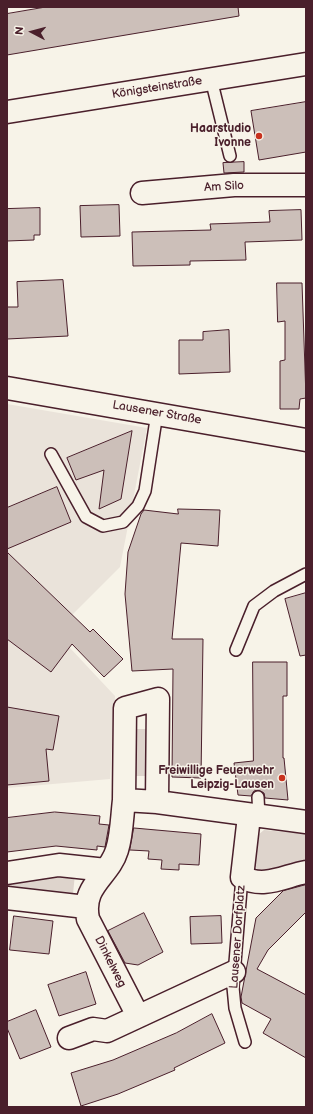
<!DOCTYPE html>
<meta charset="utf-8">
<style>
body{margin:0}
#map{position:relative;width:313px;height:1114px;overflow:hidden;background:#f7f3e8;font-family:"Balsamiq Sans",sans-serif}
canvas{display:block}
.frame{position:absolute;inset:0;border:8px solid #4a1f2b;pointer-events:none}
.north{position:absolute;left:12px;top:12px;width:40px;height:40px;-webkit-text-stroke:3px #f7f3e8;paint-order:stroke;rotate:276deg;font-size:11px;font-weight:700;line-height:16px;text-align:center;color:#4a1f2b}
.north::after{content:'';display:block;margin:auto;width:14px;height:18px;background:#4a1f2b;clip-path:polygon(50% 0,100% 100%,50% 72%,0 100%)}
</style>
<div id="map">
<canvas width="313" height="1114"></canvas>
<div class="frame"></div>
<div class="north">N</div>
</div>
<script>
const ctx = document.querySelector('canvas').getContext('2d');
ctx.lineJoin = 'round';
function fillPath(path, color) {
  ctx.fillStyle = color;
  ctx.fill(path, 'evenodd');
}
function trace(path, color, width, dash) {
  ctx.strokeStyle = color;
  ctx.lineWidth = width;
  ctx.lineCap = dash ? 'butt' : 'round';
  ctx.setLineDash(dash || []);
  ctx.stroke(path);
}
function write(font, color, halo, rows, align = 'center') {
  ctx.font = font + ' "Balsamiq Sans",sans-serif';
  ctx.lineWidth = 3;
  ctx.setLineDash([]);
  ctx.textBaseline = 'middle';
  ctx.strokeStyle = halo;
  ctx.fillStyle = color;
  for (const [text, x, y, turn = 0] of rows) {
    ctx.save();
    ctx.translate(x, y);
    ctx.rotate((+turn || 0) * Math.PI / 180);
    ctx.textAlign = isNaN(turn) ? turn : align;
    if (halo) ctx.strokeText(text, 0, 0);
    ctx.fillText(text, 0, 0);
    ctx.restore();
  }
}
const built = new Path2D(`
 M7 404 147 428 120 567 55 632 115 696 110 779 7 788Z`);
const green = new Path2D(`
 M134 729H147V776H134Z
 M264 830 306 834V865L261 873 254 865 258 835Z
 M75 874 73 894 54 897 7 893V879Z`);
const building = new Path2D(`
 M46 7H238L239 16 7 55V14Z
 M306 102V152L259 160 251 111Z
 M244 162V172L224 173 223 163Z
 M119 205 120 236 81 237 80 206Z
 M40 208V235H34V240L7 241V209Z
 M301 210 302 240 245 242 246 260 190 261V265L133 266 132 232 211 230 210 224 270 222 269 211Z
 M63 280 68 336 7 339V307H18L17 282Z
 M277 283H302L306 398 300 399 299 409H280V361L285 360V321L278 322Z
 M229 330 230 372 179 374V340H203V332Z
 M132 431 121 499 99 509 104 470 76 480 67 458Z
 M57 487 71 522 7 549V508Z
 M178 509 220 510 218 546 181 543 172 639H203L201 778 172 777 173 669 132 671 125 594 128 552 141 514 144 510 178 514Z
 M7 552 90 632 93 629 123 659 104 677 72 644 51 672 7 639Z
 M306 593V655L300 656 285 599Z
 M253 662H287V696H283V758H284L288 800 265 798 264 793 258 790 254 791 251 796 238 795 234 763 253 761Z
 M7 707 59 716 53 750 46 749 49 781 7 785Z
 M55 812 100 816 99 824 109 825 105 847 97 846V850L56 846 7 852V818Z
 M134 828 201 834 199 865 179 864V870L161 869 162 860 148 859 149 851 130 850Z
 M306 885V912L268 950 257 969 306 995V1058L263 1033 271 1019 242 1003 241 997 256 918 283 891Z
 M144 913 163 952 138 965 125 963 108 931Z
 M14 916 53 921 49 954 10 950Z
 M221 916 222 943 191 944 190 917Z
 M86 972 96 1004 59 1016 48 985Z
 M36 1010 51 1047 20 1059 7 1028V1022Z
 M212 1014 225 1043 174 1068 175 1070 118 1094 81 1106 71 1073 113 1060 176 1033Z`);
const lane = new Path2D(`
 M211 79 230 156
 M51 454 86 517 103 526 123 522 138 506 145 491 157 413
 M236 650 254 606 274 591 306 574
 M258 797 259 817
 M242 877 233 987 235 1008 245 1042`);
const street = new Path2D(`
 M7 112 306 64
 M142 193 234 185H306
 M124 800C122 816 122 834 117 850 109 877 81 885 88 919L138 1016
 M157 802 158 699 125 708 124 800 157 802 306 822
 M249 816 242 877C264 889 284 876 306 872
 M7 873 59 865 106 870
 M7 898 86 907
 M69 1038 93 1029 107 1031 234 972`);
const secondary = new Path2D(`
 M7 388 306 440`);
const markers = [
 [259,136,4,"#c8321e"],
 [282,778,4,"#c8321e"]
];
const streetNames = [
 ["Königsteinstraße",157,88,-9],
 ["Am Silo",224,187,-3],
 ["Lausener Straße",157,413,10],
 ["Lausener Dorfplatz",238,937,-86],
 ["Dinkelweg",110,962,63]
];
const poiNames = [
 ["Haarstudio",251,129],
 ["Ivonne",251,143],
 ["Freiwillige Feuerwehr",274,771],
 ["Leipzig-Lausen",274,785]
];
fillPath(built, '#eae3da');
fillPath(green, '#ded4cc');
fillPath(building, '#ccbfb9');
trace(building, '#4a1f2b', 1);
trace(lane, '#4a1f2b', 14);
trace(street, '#4a1f2b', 25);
trace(secondary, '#4a1f2b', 25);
trace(lane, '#f7f3e8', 11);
trace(street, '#f7f3e8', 22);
trace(secondary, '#f7f3e8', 22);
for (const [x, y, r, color] of markers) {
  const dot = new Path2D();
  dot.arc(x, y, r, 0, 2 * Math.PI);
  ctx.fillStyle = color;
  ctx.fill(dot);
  trace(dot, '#f7f3e8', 1.5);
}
write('12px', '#4a1f2b', '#f7f3e8', streetNames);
write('bold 12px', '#4a1f2b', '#f7f3e8', poiNames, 'right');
</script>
